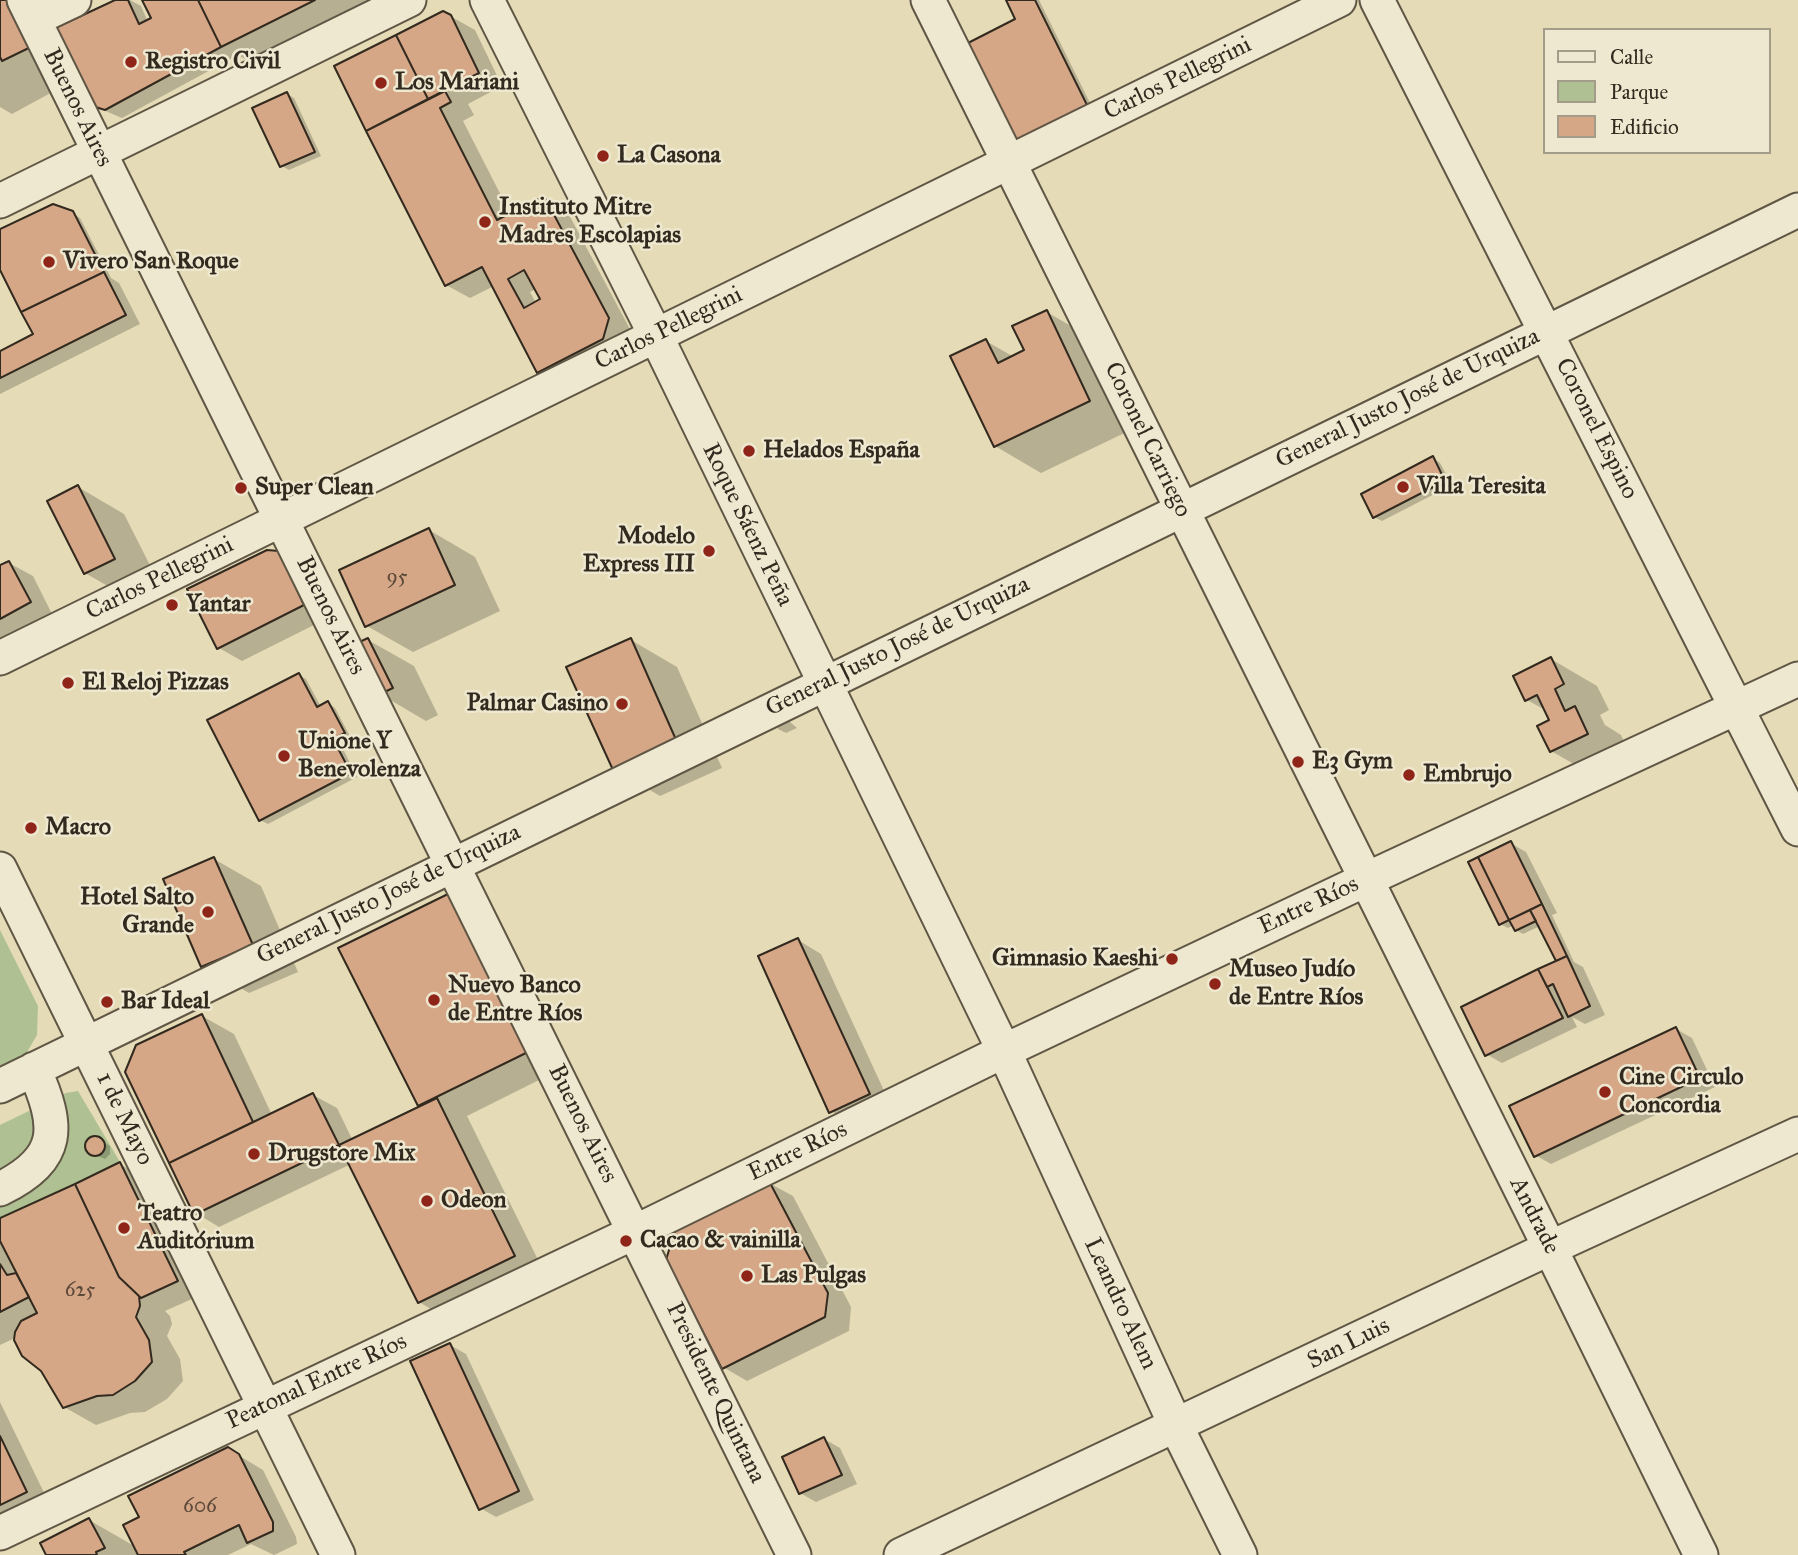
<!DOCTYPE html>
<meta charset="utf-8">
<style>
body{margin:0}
#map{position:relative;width:1798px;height:1555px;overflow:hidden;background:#e5dbb6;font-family:"IM FELL Great Primer",serif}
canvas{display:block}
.legend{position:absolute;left:1543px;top:28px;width:228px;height:126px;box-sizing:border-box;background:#eee8d0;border:2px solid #a39c89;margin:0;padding:9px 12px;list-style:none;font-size:21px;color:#332a1f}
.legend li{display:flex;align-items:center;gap:14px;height:35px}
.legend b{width:35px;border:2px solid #a39c89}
</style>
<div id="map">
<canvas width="1798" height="1555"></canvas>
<ul class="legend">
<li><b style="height:9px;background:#eee8d0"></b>Calle</li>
<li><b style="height:19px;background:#afc192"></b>Parque</li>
<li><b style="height:19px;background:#d5a787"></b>Edificio</li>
</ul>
</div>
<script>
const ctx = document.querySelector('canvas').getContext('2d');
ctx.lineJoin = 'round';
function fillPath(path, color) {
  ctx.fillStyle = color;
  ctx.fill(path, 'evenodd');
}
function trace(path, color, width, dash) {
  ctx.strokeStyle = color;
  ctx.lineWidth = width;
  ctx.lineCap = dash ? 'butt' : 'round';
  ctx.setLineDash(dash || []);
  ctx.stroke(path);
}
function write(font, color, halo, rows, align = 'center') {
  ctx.font = font + ' "IM FELL Great Primer",serif';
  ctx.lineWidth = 5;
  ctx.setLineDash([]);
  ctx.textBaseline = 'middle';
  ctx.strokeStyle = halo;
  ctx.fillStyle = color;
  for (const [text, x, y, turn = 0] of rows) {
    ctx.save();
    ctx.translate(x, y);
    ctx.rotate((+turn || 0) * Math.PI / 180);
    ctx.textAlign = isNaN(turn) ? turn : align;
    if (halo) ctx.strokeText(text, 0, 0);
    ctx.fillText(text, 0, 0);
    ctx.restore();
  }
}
const green = new Path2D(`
 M0 930 38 1006 37 1035 23 1059 0 1070Z
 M78 1091 120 1162 0 1218V1125L66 1093Z`);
const shadow = new Path2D(`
 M0 0 65 11 71 23 120 0H130L141 6 148 22 153 19 144 0H383L254 64 238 55 122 118 56 90 12 114 0 107Z
 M1008 0H1039L1096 115 1036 145 1018 20Z
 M450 16 475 30 502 86 468 104 474 115 463 121 511 215 544 198 567 211 632 333 562 385 538 371 494 286 470 298 446 285 336 67ZM536 289 542 300 536 303 530 292Z
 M287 94 294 98 321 156 289 170 282 166Z
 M72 213 80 218 111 278 119 283 140 324 0 394V353L35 335 0 266V231Z
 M1047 312 1093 339 1135 428 1041 473 995 446 986 341 1014 357 1026 351Z
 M1433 458 1440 463 1452 485 1382 521 1374 517Z
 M78 487 124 514 160 585 132 600 85 573Z
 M429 530 475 557 500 611 413 652 367 626Z
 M279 553 326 619 242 661 219 648Z
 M9 563 33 576 53 616 0 644V567Z
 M368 640 414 666 438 715 426 721 380 694Z
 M631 640 677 667 722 768 660 796 614 769Z
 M1551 659 1597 686 1609 710 1600 715 1605 725 1621 735 1633 760 1597 777 1551 751V721L1547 711 1527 700Z
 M299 675 306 679 321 707 328 703 335 708 351 738 340 743 357 777 268 824 260 820Z
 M789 721 797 728 786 733 778 729 777 727Z
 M1510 843 1526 852 1557 913 1552 915 1574 962 1583 967 1605 1015 1585 1024 1572 1017 1577 1027 1502 1063 1486 1054 1559 962 1540 926 1523 934 1516 930 1514 925 1508 928 1500 924Z
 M214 859 261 886 298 972 249 993 203 966 165 880Z
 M798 940 821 954 892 1108 855 1125 831 1111Z
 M341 949 559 1070 467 1116 545 1274 451 1321 419 1302 351 1164 219 1227 196 1213 127 1072 202 1016 234 1034 272 1115 313 1095 337 1108 353 1141 420 1107Z
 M1676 1029 1692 1038 1715 1087 1551 1164 1535 1155Z
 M92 1138H97L110 1146V1154L105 1159 91 1153 88 1150V1141Z
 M120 1164 144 1178 201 1295 165 1311 170 1316 172 1324 167 1336 180 1359 183 1381 167 1399 145 1412 130 1413 96 1425 64 1407 43 1369 15 1338 0 1345V1220Z
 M769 1183 793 1196 851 1307 849 1331 747 1381 723 1367Z
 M450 1345 466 1354 534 1500 496 1517 480 1508Z
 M0 1402 50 1505 0 1529Z
 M824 1439 840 1448 857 1484 816 1502 800 1493Z
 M228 1449 263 1470 296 1537 297 1544 274 1555 251 1544 228 1555H48L89 1520 136 1547 141 1518Z`);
const building = new Path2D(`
 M0 0H15L37 44 2 61 0 57Z
 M115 0H128L139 24 151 18 142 0H198L221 47 105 110 86 104 51 30Z
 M198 0H315L221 47Z
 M1006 0H1035L1090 111 1028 142 1016 139 968 43 1015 19Z
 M443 11 451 15 479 73 428 99 396 35Z
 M396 35 428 99 366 131 334 66Z
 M445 91 451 102 440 108 497 220 544 196 609 318 603 339 537 373 482 267 445 286 366 131ZM524 270 540 299 524 308 508 279Z
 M287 92 315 152 280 167 252 108Z
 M53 204 73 211 104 272 21 312 0 270V229Z
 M104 272 126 315 0 378V351L33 334 21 312Z
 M1047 310 1090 401 994 447 950 356 986 339 998 363 1024 350 1012 326Z
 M1433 456 1445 481 1373 518 1361 494Z
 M78 485 115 559 84 574 47 501Z
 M429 528 455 585 365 627 339 570Z
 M267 550 279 551 304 605 217 649 187 589Z
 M9 561 31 602 0 619V565Z
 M368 638 393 688 378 695 353 645Z
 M631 638 677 742 613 770 566 667Z
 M1551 657 1564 684 1555 689 1565 711 1575 706 1588 734 1550 752 1537 726 1549 720 1537 695 1525 701 1513 676Z
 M299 673 317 707 328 701 345 733 333 739 351 773 259 821 207 720Z
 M1511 841 1542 904 1509 920 1478 857Z
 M214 857 253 945 201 967 163 879Z
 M1478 857 1509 920 1499 925 1468 862Z
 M450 893 528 1052 418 1106 338 948Z
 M1542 904 1567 956 1556 961 1530 910Z
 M1530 910 1536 921 1515 931 1509 920Z
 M798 938 870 1094 829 1113 758 956Z
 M1567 956 1590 1006 1568 1017 1553 984 1547 987 1538 969Z
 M1538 969 1563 1018 1485 1056 1461 1007Z
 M202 1014 253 1122 169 1163 125 1072 136 1045Z
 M1676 1027 1700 1078 1534 1157 1509 1106Z
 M313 1093 339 1145 194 1215 169 1163Z
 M437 1098 515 1256 418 1303 339 1145Z
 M85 1146a10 10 0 1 1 20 0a10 10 0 1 1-20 0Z
 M120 1162 178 1281 141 1298 119 1277 75 1184Z
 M769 1181 828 1293 825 1317 722 1369 666 1260 675 1230Z
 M75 1184 119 1277 139 1296 140 1306 136 1317 149 1340 152 1362 135 1381 113 1395 97 1396 63 1408 41 1371 22 1356 14 1340 15 1332 21 1321 37 1313 0 1241V1218Z
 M0 1264 7 1275 16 1273 29 1297 0 1312Z
 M450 1343 519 1491 479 1510 410 1361Z
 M0 1436 27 1492 0 1505Z
 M824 1437 842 1475 799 1494 782 1457Z
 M228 1447 239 1454 273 1522V1531L247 1543 239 1525 184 1552 186 1555H138L123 1525 139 1517 128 1496Z
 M89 1518 105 1548 96 1552 97 1555H46L40 1543Z`);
const minor = new Path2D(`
 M24 0 794 1555
 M487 0 656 336 1004 1051 1176 1426 1240 1555
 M928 0 1550 1248 1701 1555
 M1377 0 1798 829
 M34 19 74 0
 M0 201 409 0
 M0 658 1339 0
 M0 869 338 1555
 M0 1086 1798 210
 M0 1189C63 1158 59 1126 34 1069
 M0 1533 635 1232 1004 1051 1365 880 1798 679
 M901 1555 1550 1248 1798 1134`);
const markers = [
 [131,62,7,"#8f2418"],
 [381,83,7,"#8f2418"],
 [603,156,7,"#8f2418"],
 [485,222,7,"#8f2418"],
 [49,262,7,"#8f2418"],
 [749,451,7,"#8f2418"],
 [1403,487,7,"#8f2418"],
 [241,488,7,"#8f2418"],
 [709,551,7,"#8f2418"],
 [172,605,7,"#8f2418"],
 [68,683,7,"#8f2418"],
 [622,704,7,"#8f2418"],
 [284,756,7,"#8f2418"],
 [1298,762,7,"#8f2418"],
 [1409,775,7,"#8f2418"],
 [31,828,7,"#8f2418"],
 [208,912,7,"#8f2418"],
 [1172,959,7,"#8f2418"],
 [1215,984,7,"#8f2418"],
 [434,1000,7,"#8f2418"],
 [107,1002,7,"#8f2418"],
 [1605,1092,7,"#8f2418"],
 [254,1154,7,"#8f2418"],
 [427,1201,7,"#8f2418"],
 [124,1228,7,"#8f2418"],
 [626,1241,7,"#8f2418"],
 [747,1276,7,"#8f2418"]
];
const numberNames = [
 ["95",397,578],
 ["625",80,1291],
 ["606",200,1507]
];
const poiNames = [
 ["Registro Civil",145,62],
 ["Los Mariani",395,83],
 ["La Casona",617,156],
 ["Instituto Mitre",499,208],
 ["Madres Escolapias",499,236],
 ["Vivero San Roque",63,262],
 ["Helados España",763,451],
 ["Villa Teresita",1417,487],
 ["Super Clean",255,488],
 ["Modelo",695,537,"right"],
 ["Express III",695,565,"right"],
 ["Yantar",186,605],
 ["El Reloj Pizzas",82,683],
 ["Palmar Casino",608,704,"right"],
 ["Unione Y",298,742],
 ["Benevolenza",298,770],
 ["E3 Gym",1312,762],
 ["Embrujo",1423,775],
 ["Macro",45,828],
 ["Hotel Salto",194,898,"right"],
 ["Grande",194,926,"right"],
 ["Gimnasio Kaeshi",1158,959,"right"],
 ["Museo Judío",1229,970],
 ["de Entre Ríos",1229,998],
 ["Nuevo Banco",448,986],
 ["de Entre Ríos",448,1014],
 ["Bar Ideal",121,1002],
 ["Cine Circulo",1619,1078],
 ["Concordia",1619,1106],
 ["Drugstore Mix",268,1154],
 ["Odeon",441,1201],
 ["Teatro",138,1214],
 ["Auditórium",138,1242],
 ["Cacao & vainilla",640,1241],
 ["Las Pulgas",761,1276]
];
const streetNames = [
 ["Carlos Pellegrini",1178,79,-26],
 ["Buenos Aires",77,108,64],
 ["Carlos Pellegrini",669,329,-26],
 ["General Justo José de Urquiza",1408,399,-26],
 ["Coronel Espino",1596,429,63],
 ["Coronel Carriego",1147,440,64],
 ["Roque Sáenz Peña",747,525,64],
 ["Carlos Pellegrini",160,579,-26],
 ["Buenos Aires",330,616,64],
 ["General Justo José de Urquiza",898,647,-26],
 ["General Justo José de Urquiza",389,895,-26],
 ["Entre Ríos",1309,906,-25],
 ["1 de Mayo",124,1119,64],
 ["Buenos Aires",582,1124,64],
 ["Entre Ríos",798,1152,-26],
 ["Andrade",1534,1216,63],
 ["Leandro Alem",1120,1304,65],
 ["San Luis",1349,1344,-26],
 ["Peatonal Entre Ríos",317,1382,-25],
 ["Presidente Quintana",715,1393,64]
];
fillPath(green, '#afc192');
fillPath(shadow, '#0003');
fillPath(building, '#d5a787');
trace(building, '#332a1f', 2);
trace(minor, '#605645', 37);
trace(minor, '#eee8d0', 33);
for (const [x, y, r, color] of markers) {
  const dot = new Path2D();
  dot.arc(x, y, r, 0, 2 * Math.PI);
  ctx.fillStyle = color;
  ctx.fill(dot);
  trace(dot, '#eee8d0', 2.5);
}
write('21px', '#5c4939', null, numberNames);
write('bold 24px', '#332a1f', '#eee8d0', poiNames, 'left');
write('24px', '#332a1f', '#eee8d0', streetNames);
</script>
